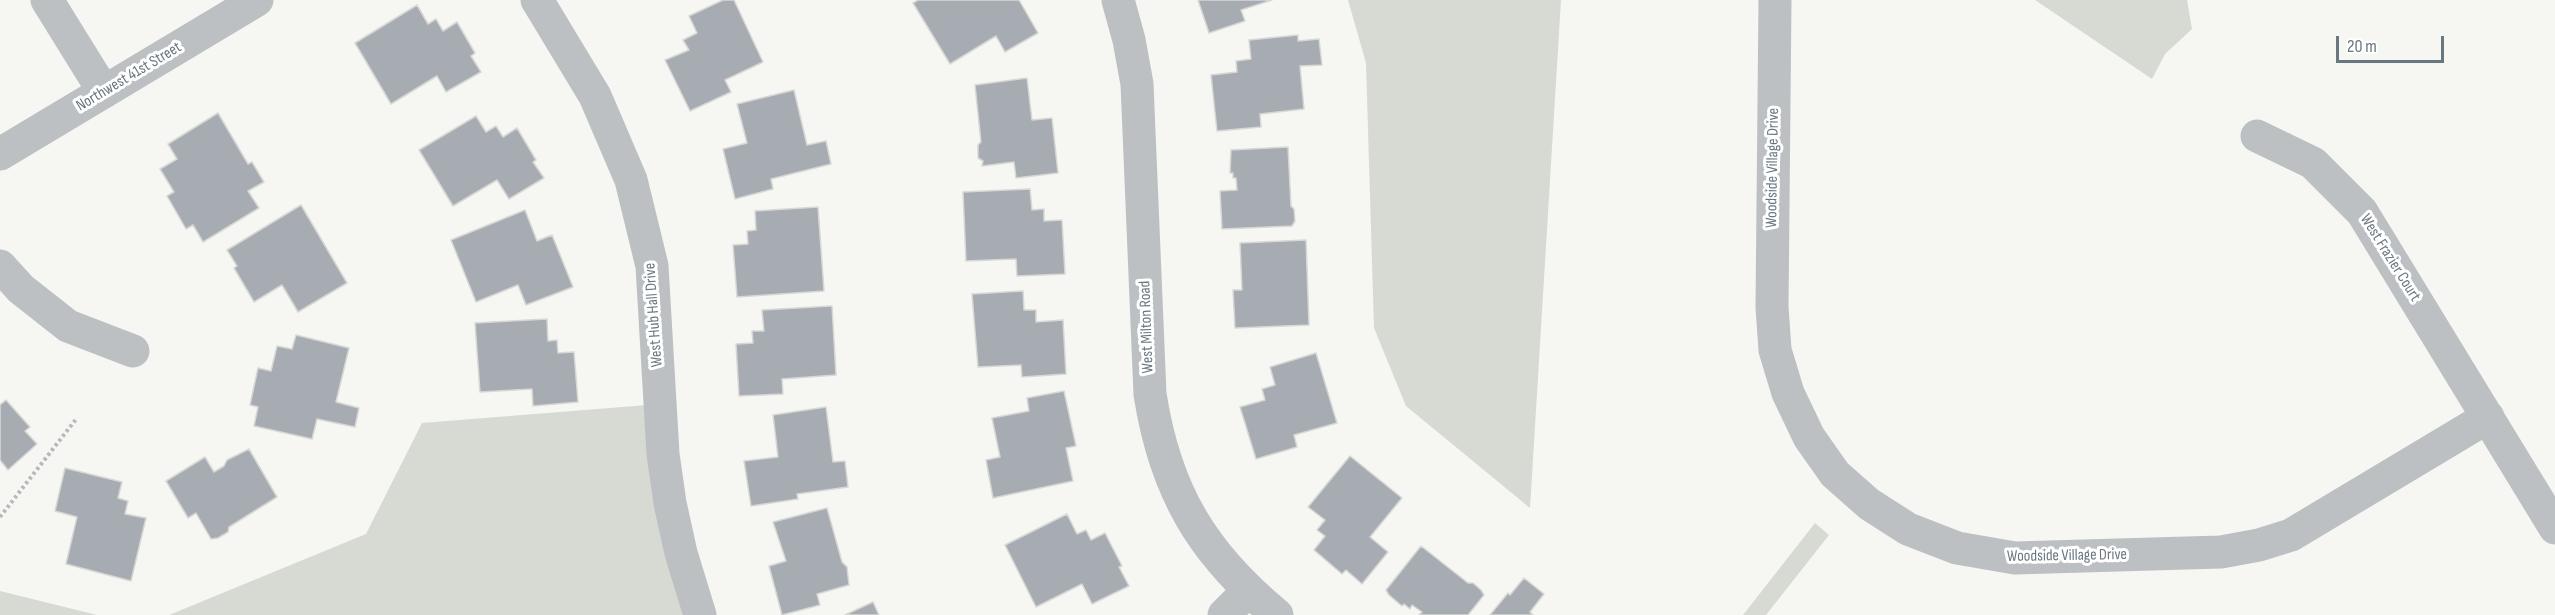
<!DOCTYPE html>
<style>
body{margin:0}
#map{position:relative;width:2555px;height:615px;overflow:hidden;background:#f6f6f3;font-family:"Sofia Sans Condensed",sans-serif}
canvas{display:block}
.scale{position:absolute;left:2336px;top:36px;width:108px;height:27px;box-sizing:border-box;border:3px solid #697780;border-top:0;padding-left:8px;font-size:18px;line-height:21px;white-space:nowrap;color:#697780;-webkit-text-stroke:4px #fff;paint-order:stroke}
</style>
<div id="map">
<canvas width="2555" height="615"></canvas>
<div class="scale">20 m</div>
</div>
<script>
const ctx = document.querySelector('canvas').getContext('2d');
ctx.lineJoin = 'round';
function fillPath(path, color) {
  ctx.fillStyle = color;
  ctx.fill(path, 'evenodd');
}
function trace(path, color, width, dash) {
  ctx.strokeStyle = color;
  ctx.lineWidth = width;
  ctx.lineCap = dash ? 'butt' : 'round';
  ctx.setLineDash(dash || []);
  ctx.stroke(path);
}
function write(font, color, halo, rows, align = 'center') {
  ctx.font = font + ' "Sofia Sans Condensed",sans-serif';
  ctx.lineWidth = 6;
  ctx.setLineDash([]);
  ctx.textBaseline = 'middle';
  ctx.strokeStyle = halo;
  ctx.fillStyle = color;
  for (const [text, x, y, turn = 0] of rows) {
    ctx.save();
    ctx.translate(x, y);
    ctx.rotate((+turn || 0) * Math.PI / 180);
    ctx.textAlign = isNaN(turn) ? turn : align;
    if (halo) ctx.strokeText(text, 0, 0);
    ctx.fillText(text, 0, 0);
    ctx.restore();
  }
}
const green = new Path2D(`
 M1348 0H1561L1530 508 1406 406 1374 328 1366 63Z
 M2035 0H2187L2192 29 2165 54 2152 79Z
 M660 404 684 615H169L366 534 422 423Z
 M1815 523 1829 535 1766 615H1743Z
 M0 591 97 615H0Z`);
const building = new Path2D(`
 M723 0H734L763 62 725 80 731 92 690 111 665 60 689 50 683 40 697 33 689 16Z
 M918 0H1019L1038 33 1005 52 996 36 950 64 913 3Z
 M1198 0H1272L1241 10 1245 21 1209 33Z
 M417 5 428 24 436 19 443 31 457 22 475 53 471 56 481 72 446 92 437 76 391 104 355 43Z
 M1298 35V41L1319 39 1322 65 1300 66 1304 109 1260 114 1261 127 1217 131 1211 75 1237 72 1236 61 1251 59 1249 40Z
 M1027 78 1032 120 1052 118 1058 173 1016 178 1014 162 982 166 983 161 978 158V145L981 142 975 85Z
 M794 90 807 145 826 141 831 164 771 179 773 189 735 199 723 149 747 143 737 104Z
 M218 113 248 164 252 162 264 182 248 191 259 208 203 242 193 225 186 229 167 196 174 192 160 169 177 159 168 144Z
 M476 116 486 132 496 126 503 137 517 128 536 160 533 162 544 178 509 199 497 180 453 206 419 150Z
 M1288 147 1291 206 1294 209 1295 221 1292 226 1222 229 1220 191 1237 190 1236 178H1233V173H1230L1231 150Z
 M1030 189 1032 210 1044 209V221L1062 220 1065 274 1017 276 1016 259 966 261 963 192Z
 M301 205 347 283 298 312 282 285 254 302 234 268 237 266 227 250Z
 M818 207 824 291 737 297 733 245 748 244 747 231 756 230 755 211Z
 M525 210 537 241 552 235 573 287 526 305 518 285 476 302 451 240Z
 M1306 240 1309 325 1235 328 1233 290H1242L1240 243Z
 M1023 291 1024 310H1036V322L1063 320 1066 374 1022 377 1021 365 978 367 972 294Z
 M832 306 836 375 782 379 783 394 739 396 736 344 753 343 752 331H764L762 310Z
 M547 319 548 341 557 340 558 353 574 352 578 402 533 406 532 389 480 392 475 323Z
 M296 335 349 348 336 402 359 408 355 427 317 419 312 439 254 426 258 407 250 405 258 368 271 371 277 346 292 349Z
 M1316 353 1337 423 1294 435 1297 447 1256 459 1240 407 1265 400 1262 389 1275 385 1270 367Z
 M1064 391 1076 446 1066 448 1073 481 993 498 986 460 1000 457 992 418 1029 411 1027 398Z
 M6 400 30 427 25 431 37 444 8 470 0 460V405Z
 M826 407 833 462 845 461 848 487 797 494 798 499 751 506 744 461 778 457 773 415Z
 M249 449 277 497 229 527 228 532 218 538 211 539 196 513 188 518 166 481 205 457 214 472 224 466 227 460Z
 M1350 456 1402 498 1370 537 1388 552 1362 584 1346 570 1342 574 1314 550 1325 536 1317 530 1325 520 1308 507Z
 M65 468 122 482 118 498 128 501 125 514 146 518 131 581 66 564 77 517 55 511Z
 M827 508 842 562 847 567 849 585 817 594 820 605 782 615 769 566 786 561 773 522Z
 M1067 514 1077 534 1086 530 1091 540 1105 533 1122 566 1119 567 1129 586 1092 604 1082 584 1036 607 1005 545Z
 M1421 546 1468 583H1473L1481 590 1484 595 1468 615H1419L1422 612 1412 605 1410 609 1404 604 1402 606 1389 595 1386 590Z
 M1524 578 1544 594 1530 612 1533 615H1490L1508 593 1510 595Z
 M873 602 879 615H845Z`);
const path = new Path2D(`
 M0 517 77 418`);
const street = new Path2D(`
 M47 0 104 92
 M537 0 595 96 631 180 652 266 663 454 670 503 681 553 700 615
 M1118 0 1129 40 1137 84 1150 394C1165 491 1202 553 1277 615
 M1775 0 1772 307 1775 350 1788 393 1809 437 1835 474 1869 504 1908 529 1957 548 2015 558 2221 552 2259 545 2291 535 2488 417
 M2257 136 2313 163 2362 212 2555 528
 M0 154 257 0
 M0 266 21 289 68 326 133 351
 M1224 615 1248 591`);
const streetNames = [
 ["Northwest 41st Street",129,77,-31],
 ["Woodside Village Drive",1773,168,-89],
 ["West Frazier Court",2390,258,58],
 ["West Hub Hall Drive",654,315,-94],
 ["West Milton Road",1147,327,-92],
 ["Woodside Village Drive",2067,556,-1]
];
fillPath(green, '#d6dad3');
fillPath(building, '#a6acb1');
trace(building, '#d7d7d6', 1.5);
trace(path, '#b6b9bb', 4, [3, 3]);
trace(street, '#bcc0c2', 33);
write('16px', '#697780', '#fff', streetNames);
</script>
